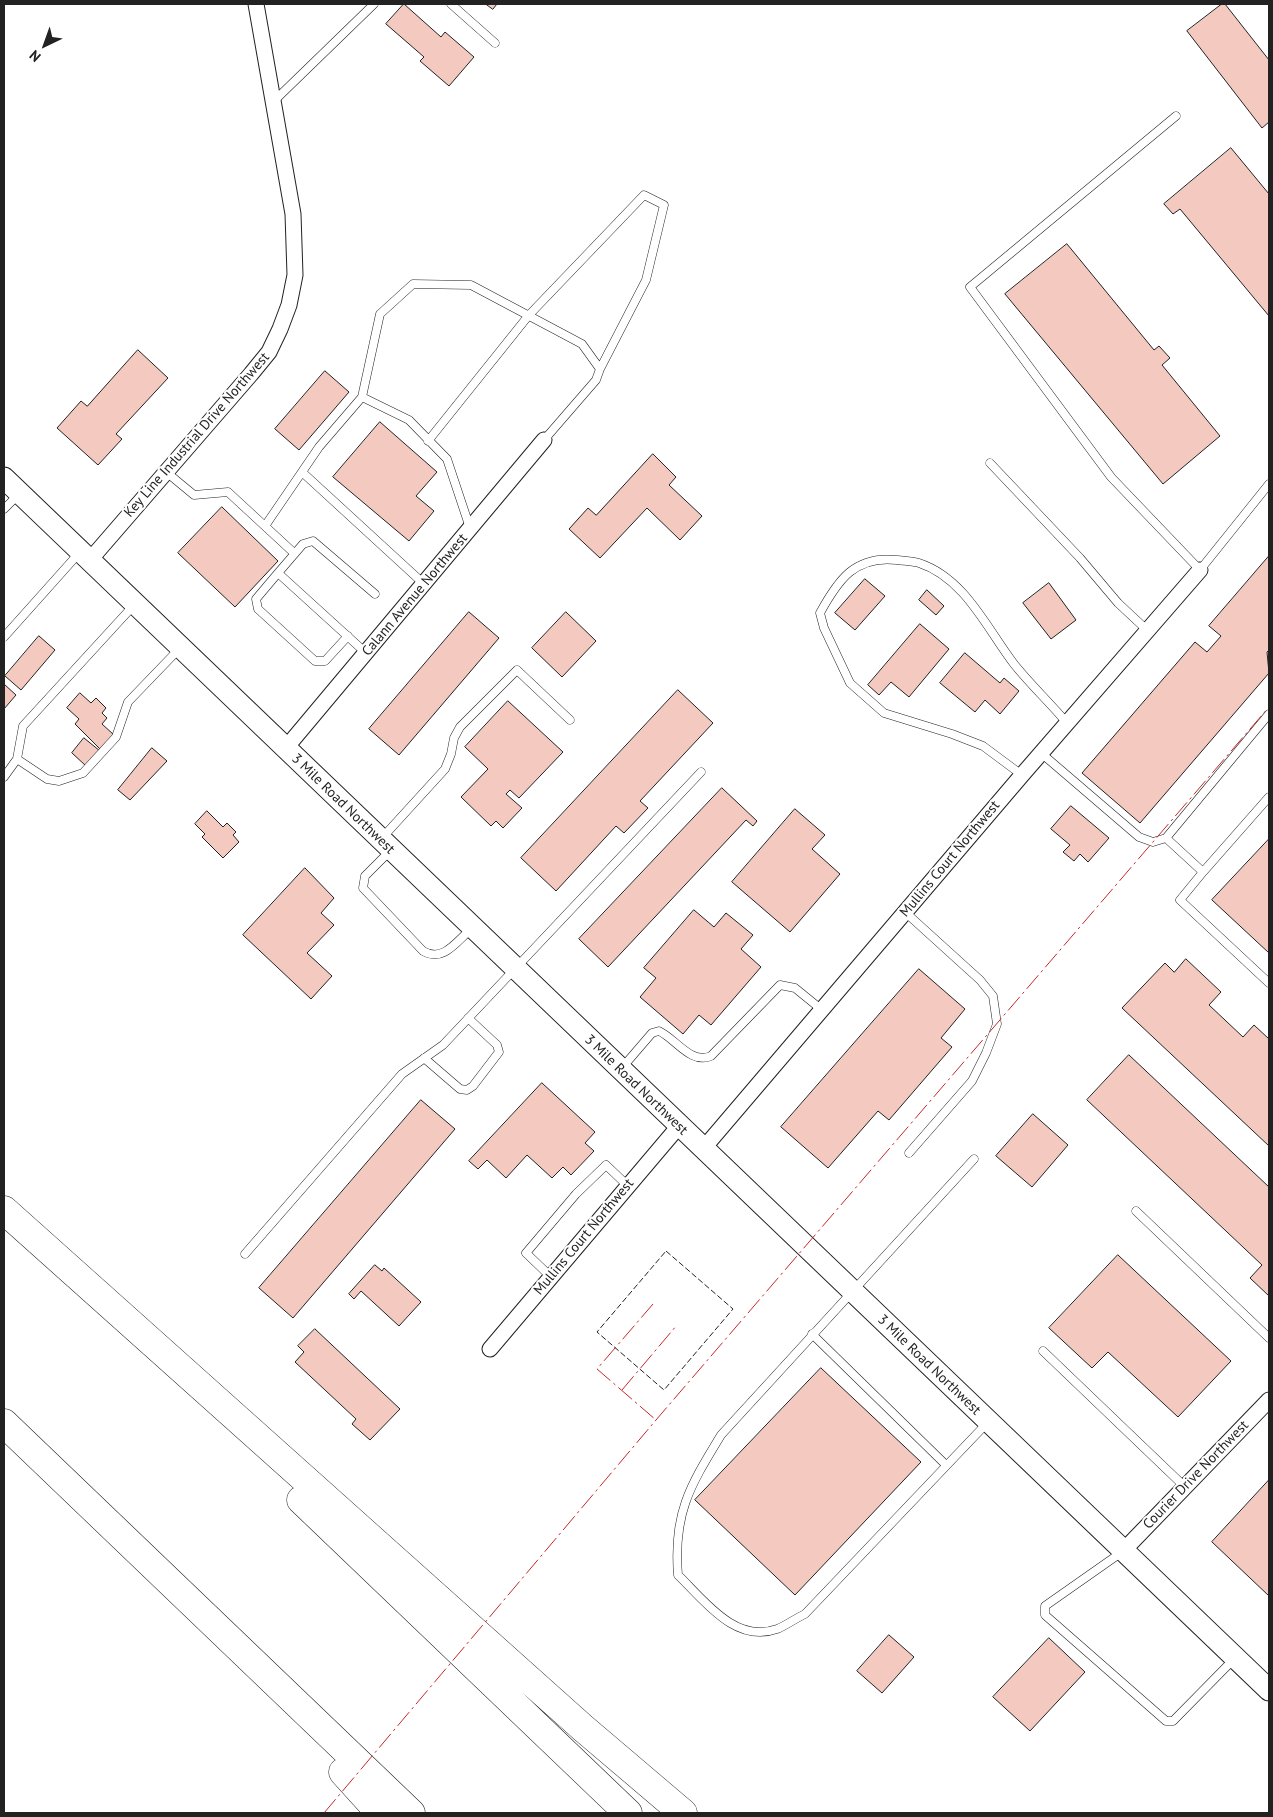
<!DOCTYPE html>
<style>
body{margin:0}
#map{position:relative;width:1273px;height:1817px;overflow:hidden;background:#fff;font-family:"PT Sans",sans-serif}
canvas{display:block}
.frame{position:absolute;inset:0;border:5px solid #222;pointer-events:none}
.north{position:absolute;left:20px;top:20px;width:50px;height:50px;-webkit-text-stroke:4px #fff;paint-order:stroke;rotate:222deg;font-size:14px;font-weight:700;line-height:20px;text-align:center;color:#222}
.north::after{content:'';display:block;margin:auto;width:18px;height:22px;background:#222;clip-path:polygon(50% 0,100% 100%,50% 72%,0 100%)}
</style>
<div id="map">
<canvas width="1273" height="1817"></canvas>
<div class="frame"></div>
<div class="north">N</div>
</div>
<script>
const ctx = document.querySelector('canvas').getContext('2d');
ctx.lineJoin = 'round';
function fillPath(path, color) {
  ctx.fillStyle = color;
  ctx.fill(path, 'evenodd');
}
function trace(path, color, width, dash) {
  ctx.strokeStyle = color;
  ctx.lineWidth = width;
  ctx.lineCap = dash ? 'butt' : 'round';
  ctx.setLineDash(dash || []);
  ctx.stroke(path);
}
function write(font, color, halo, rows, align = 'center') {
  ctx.font = font + ' "PT Sans",sans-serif';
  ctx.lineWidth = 4;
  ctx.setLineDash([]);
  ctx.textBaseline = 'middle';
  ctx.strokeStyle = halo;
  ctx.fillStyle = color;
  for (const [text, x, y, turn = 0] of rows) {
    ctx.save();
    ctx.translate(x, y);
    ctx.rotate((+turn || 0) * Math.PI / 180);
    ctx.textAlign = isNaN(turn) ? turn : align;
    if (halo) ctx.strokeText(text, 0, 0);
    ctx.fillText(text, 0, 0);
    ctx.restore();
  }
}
const building = new Path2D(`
 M404 4 441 37 445 32 474 57 449 86 420 61 424 57 386 24Z
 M486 4H497L493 9Z
 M1222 4H1225L1269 60V122L1262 128 1187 31Z
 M1231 148 1269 194V316L1180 209 1173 214 1164 204Z
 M1067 244 1154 350 1159 346 1170 358 1162 365 1220 436 1163 484 1005 294Z
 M138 350 168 378 116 434 122 439 98 465 57 428 81 401 87 406Z
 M325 371 349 392 299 450 275 429Z
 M380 422 437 472 416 496 434 511 409 541 333 477Z
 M653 454 676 477 669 485 702 516 680 540 647 508 600 558 569 529 588 508 596 515Z
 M222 507 278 561 235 607 178 553Z
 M1269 556V650L1267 652 1269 673 1140 823 1082 773 1195 642 1207 652 1221 636 1209 626Z
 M865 579 885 596 855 630 835 613Z
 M1049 583 1076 620 1051 639 1023 603Z
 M927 590 944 606 936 615 919 600Z
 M469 612 499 638 399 755 369 729Z
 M566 612 596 641 562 677 532 648Z
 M920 624 949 649 909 697 891 682 879 695 868 685Z
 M39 636 55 650 21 690 5 676Z
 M965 653 1000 683 1004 678 1019 691 1000 714 985 700 975 712 940 683Z
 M4 684 16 695 4 709Z
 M678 690 713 723 640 801 648 808 624 833 616 826 556 891 521 858Z
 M80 693 91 703 96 698 106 708 102 713 107 718 102 724 114 735 100 749 75 724 79 719 67 708Z
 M508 701 563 752 519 798 510 790 506 794 522 808 503 828 496 821 491 826 461 797 488 769 465 747Z
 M84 738 100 751 86 766 72 753Z
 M152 748 167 761 130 800 118 790Z
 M722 788 757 821 753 826 746 820 608 967 579 939Z
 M1071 806 1109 838 1088 862 1080 854 1074 861 1063 852 1070 845 1051 829Z
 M795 809 825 835 812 849 840 874 790 932 732 882Z
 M207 811 223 827 227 823 236 832 233 835 239 842 223 858 202 837 205 834 195 824Z
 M1269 839V953L1212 900Z
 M305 868 334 898 321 913 334 925 307 953 332 976 311 999 243 935Z
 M694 910 714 927 726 913 753 935 741 949 761 967 711 1025 699 1015 683 1034 640 997 656 978 644 968Z
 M1186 959 1221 992 1209 1005 1243 1037 1254 1025 1269 1039V1146L1122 1008 1165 963 1174 972Z
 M919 969 965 1009 941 1038 952 1047 889 1120 878 1111 828 1168 781 1127Z
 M1129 1055 1269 1187V1296L1250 1278 1262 1265 1087 1100Z
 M542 1083 595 1132 585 1143 594 1151 571 1175 563 1167 552 1178 527 1155 506 1178 487 1160 478 1169 469 1161Z
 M421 1100 455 1129 293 1318 259 1288Z
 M1033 1114 1068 1145 1032 1187 996 1156Z
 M1118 1255 1231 1361 1178 1417 1108 1352 1092 1368 1049 1328Z
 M375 1265 382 1271 384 1268 421 1302 399 1326 361 1291 354 1299 349 1294Z
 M315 1329 400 1409 370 1440 352 1424 356 1419 295 1362 304 1352 298 1346Z
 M821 1368 921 1462 795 1595 695 1500Z
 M1269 1480V1596L1212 1542Z
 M889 1635 914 1657 882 1693 857 1671Z
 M1049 1638 1085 1672 1030 1731 993 1697Z`);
const service = new Path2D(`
 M451 4 495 43
 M273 102 374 4
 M1176 116 970 287 1111 477 1200 570 1269 484
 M362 397 409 420 447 459 470 528
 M428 441 529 315 644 195 664 205 646 280 600 369
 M990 463 1080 558 1118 603 1148 631
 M165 471 194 495 228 492 294 553
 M302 472 424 584
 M4 509 18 495
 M265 526 319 447 362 397 380 314 413 284 471 285 582 344 600 369 596 380 544 440
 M278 573 256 599 258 609 315 661H325L348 636
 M4 637 80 552
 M366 653 278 573 303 544 313 541 375 594
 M1041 753 1139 837 1153 842 1166 838 1203 872 1180 900 1269 983
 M17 759 47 779 59 781 83 773 116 737 128 702 180 648
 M1022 775 983 746 952 734 884 713 850 683 824 628 820 613C838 580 855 555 897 560 904 561 912 561 919 563 965 578 987 629 1014 664 1030 684 1050 703 1067 723
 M4 777 17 759 23 726 134 605
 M382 838 445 769 451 754 454 738 460 727 517 670 570 720
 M1166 838 1269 714
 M391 850 365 876 363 888 423 951C443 963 457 941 471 929
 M1203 872 1269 797
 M905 912 980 980 993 996 997 1024 986 1053 972 1081 909 1153
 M424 1058 460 1089 467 1090 473 1086 499 1052 497 1045 468 1018
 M621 1069 652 1033 659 1031C676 1039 691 1065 711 1056L780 985 795 988 822 1010
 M974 1159 721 1435C690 1486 673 1513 678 1575 704 1600 735 1644 777 1629 787 1625 796 1618 805 1614L988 1422
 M1136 1211 1269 1338
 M245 1254 402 1074 443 1045 701 772
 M551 1277 526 1253 576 1194 606 1165 628 1186
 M812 1334 946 1465
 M1043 1351 1185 1487
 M1122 1552 1045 1606V1615L1166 1721H1173L1234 1659`);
const minor = new Path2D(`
 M89 561 251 374 269 352 280 329 289 305 295 275 293 214 256 4
 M285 749 544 440
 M703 1149 1022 775 1200 570
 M490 1349 679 1126
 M1124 1550 1269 1400`);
const secondary = new Path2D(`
 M4 478 1269 1690`);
const motorway = new Path2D(`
 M4 1210 583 1728 683 1813
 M4 1423 411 1813
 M301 1500 628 1813
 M343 1772 380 1813`);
const fence = new Path2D(`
 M666 1251 733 1309 664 1390 597 1332Z`);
const power = new Path2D(`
 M653 1304 597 1369 656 1420
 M622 1390 677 1325
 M324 1813 656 1420 1269 707`);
const streetNames = [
 ["Key Line Industrial Drive Northwest",197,435,-49],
 ["Calann Avenue Northwest",415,595,-50],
 ["3 Mile Road Northwest",343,804,44],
 ["Mullins Court Northwest",950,859,-50],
 ["3 Mile Road Northwest",636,1085,44],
 ["Mullins Court Northwest",584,1237,-50],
 ["3 Mile Road Northwest",929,1365,44],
 ["Courier Drive Northwest",1196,1475,-46]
];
fillPath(building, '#f3c9c0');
trace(building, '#222', 1);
trace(service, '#222', 9);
trace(minor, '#222', 17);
trace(secondary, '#222', 23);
trace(motorway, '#222', 29);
trace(service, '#fff', 8);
trace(minor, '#fff', 15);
trace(secondary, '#fff', 21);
trace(motorway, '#fff', 28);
trace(fence, '#222', 1, [6, 2.5]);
trace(power, '#c62828', 1, [18, 4, 2.5, 4]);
write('14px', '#222', '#fff', streetNames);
</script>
